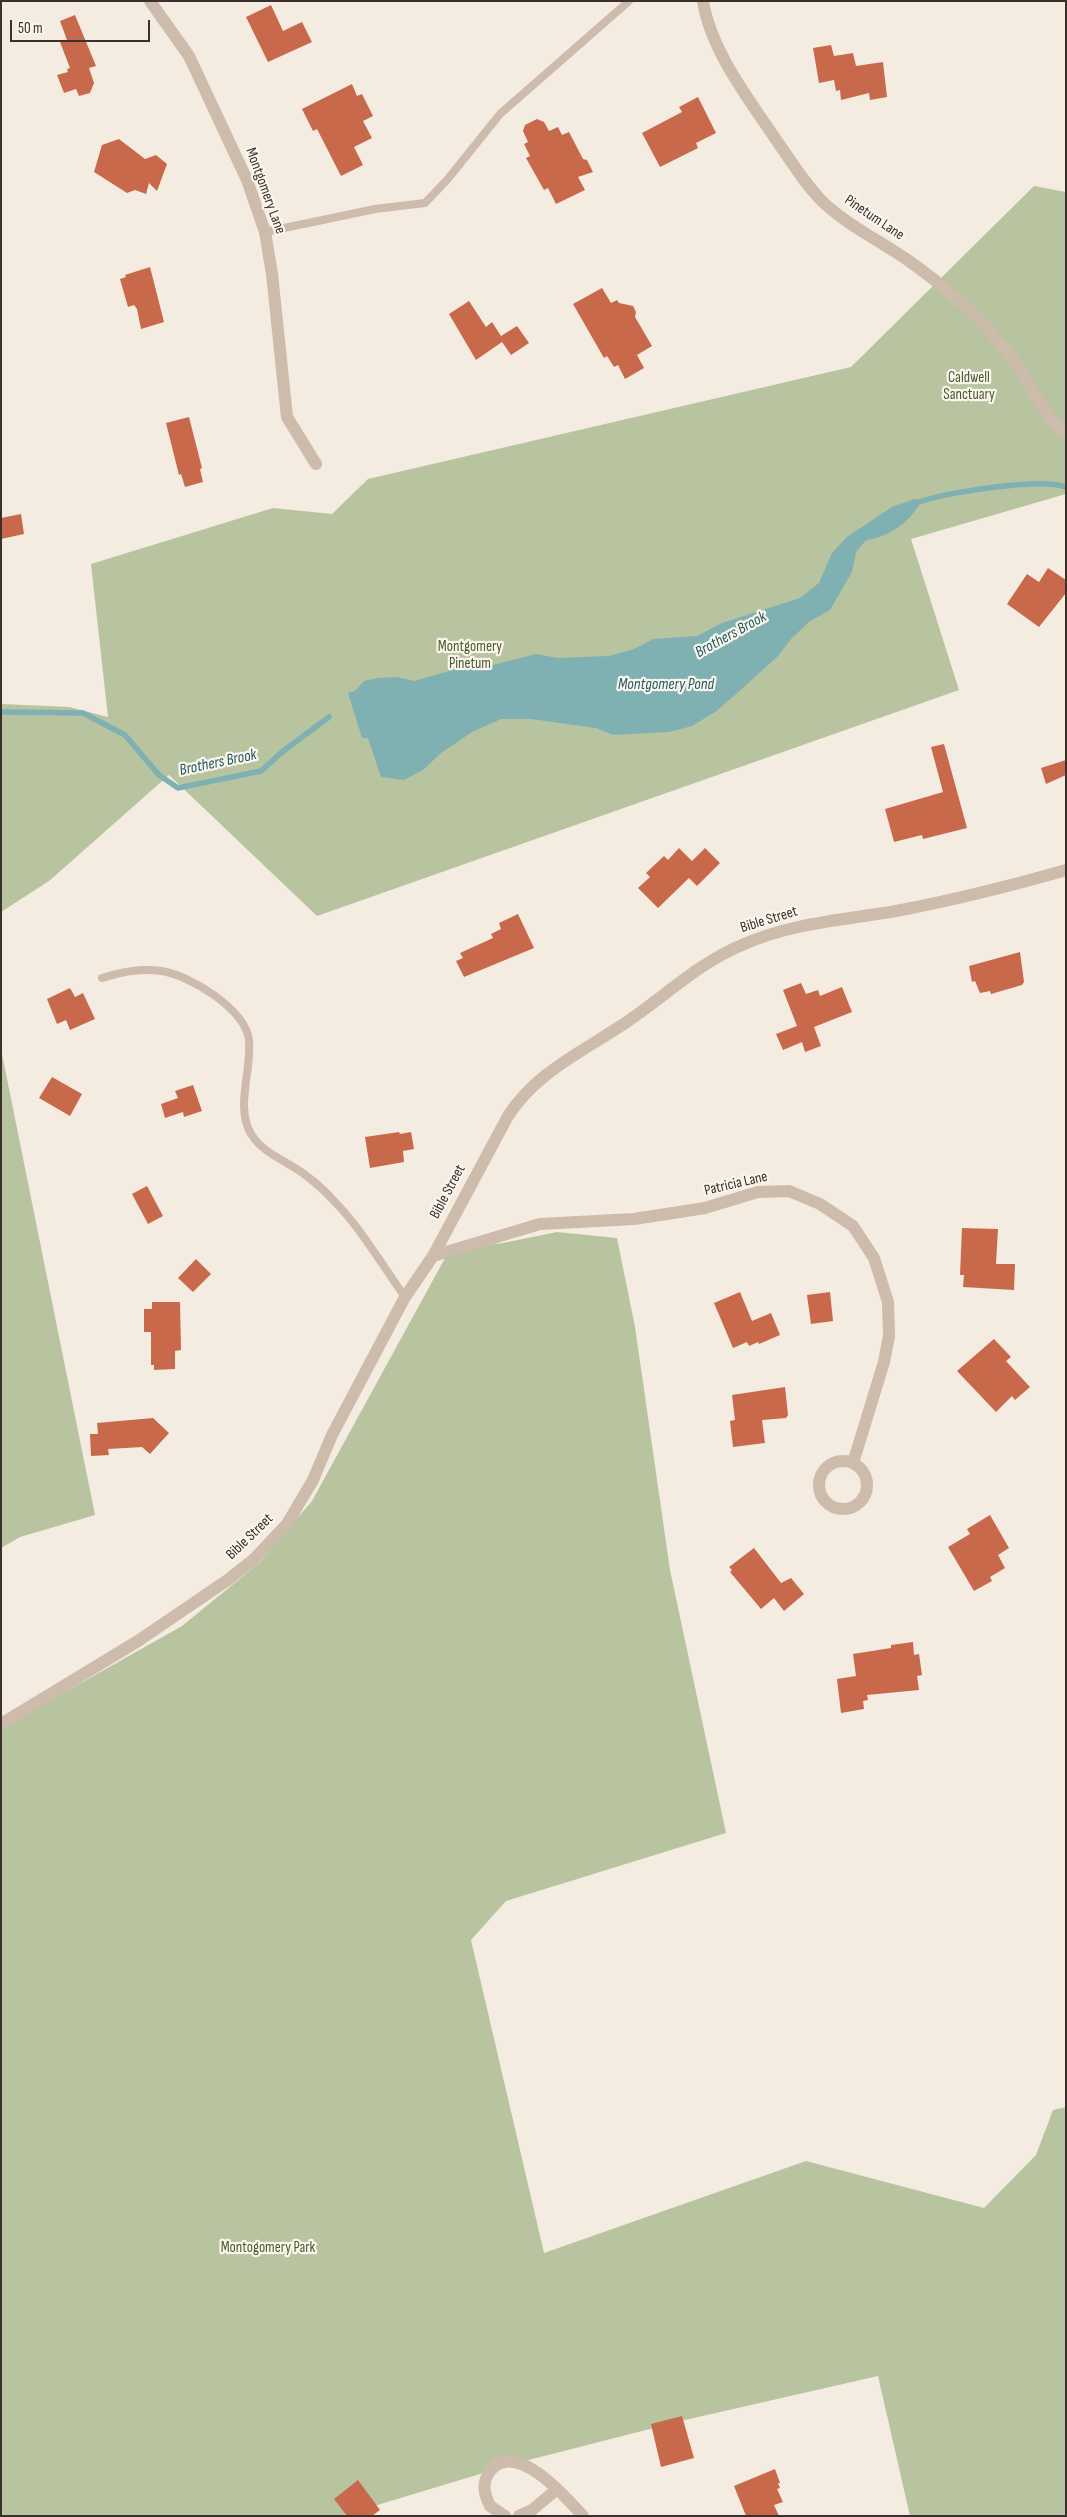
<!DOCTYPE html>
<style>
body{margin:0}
#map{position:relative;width:1067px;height:2517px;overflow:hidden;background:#f4ebe1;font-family:"Sofia Sans Condensed",sans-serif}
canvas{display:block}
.frame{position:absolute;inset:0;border:2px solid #3b302b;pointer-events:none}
.scale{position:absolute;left:10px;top:20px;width:140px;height:22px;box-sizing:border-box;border:2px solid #3b302b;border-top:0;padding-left:6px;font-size:15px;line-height:18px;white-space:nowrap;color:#3b302b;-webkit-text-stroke:4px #fbf5ee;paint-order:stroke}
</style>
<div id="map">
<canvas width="1067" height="2517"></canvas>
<div class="frame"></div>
<div class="scale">50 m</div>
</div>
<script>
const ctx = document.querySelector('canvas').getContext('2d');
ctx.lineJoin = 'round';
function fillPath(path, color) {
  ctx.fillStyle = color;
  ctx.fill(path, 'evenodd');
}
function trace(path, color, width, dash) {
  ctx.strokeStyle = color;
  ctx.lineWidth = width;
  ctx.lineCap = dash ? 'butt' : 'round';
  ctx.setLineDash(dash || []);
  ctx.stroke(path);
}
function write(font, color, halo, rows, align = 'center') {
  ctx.font = font + ' "Sofia Sans Condensed",sans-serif';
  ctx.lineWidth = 4.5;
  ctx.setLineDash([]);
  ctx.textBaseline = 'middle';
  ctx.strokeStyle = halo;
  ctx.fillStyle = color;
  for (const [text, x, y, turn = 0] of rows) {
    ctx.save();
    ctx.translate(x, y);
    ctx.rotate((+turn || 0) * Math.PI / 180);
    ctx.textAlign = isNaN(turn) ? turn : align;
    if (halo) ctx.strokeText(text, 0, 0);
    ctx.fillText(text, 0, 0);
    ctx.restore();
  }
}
const green = new Path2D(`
 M1034 186 1066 192V494L911 539 959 690 317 916 169 775 49 881 1 912V704L69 707 108 717 91 564 273 508 332 514 368 479 851 367Z
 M1 1049 95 1515 20 1537 1 1548Z
 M557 1232 617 1238 635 1327 670 1570 726 1833 506 1901 471 1940 544 2253 806 2161 984 2208 1036 2155 1053 2110 1066 2107V2516H910L878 2376 685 2420 513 2464 341 2516H1V1728L182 1626 259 1563 312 1501 450 1249 503 1243Z`);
const water = new Path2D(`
 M915 499 921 501C912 521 888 538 866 540L856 552 852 572 830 610 810 621 792 638 778 656 735 695 715 712 692 726 669 732 613 735 596 728 531 719H501L472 732 441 753 423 770 404 780 381 777 368 738H362L348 693 355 691 364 681 378 678 397 677 414 681 456 669 481 668 536 654 558 658 609 656 634 649 653 639 697 636 722 623 800 598 819 583 832 553 847 537 892 507Z`);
const stream = new Path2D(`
 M916 503C944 493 1039 477 1066 487
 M1 712 83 713 125 735 159 775 178 788 261 771 282 752 329 717`);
const building = new Path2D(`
 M271 5 283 31 302 22 312 42 268 62 246 17Z
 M75 15 96 66 89 68 94 83 90 93 79 96 76 89 64 93 57 75 68 72 67 69 70 68 60 42 67 40 60 21Z
 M831 45 834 56 853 53 856 66 883 62 887 97 870 100 869 93 841 100 840 90 836 91 834 80 819 83 813 48Z
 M352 84 357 96 362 94 373 116 363 121 372 138 354 147 363 165 341 176 317 129 313 131 302 109Z
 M698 97 716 133 696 143 698 148 660 167 642 133 682 112 679 107Z
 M537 119 544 122 549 131 558 127 562 135 569 132 583 159 587 160 593 172 578 177 585 190 556 204 548 188 544 190 526 158 530 156 524 144 528 142 523 131 525 125Z
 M119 139 145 159 156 155 167 164 157 191 149 183 146 194 135 190 127 193 94 172 102 145Z
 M150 267 164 322 141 329 137 309 134 305 128 307 120 279 126 277 125 275Z
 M602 288 611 303 617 300 619 303 633 306 636 312 635 317 652 346 637 355 644 368 625 379 618 365 614 367 607 356 604 358 573 304Z
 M469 301 486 327 492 322 501 336 517 326 529 343 511 355 502 342 476 360 449 314Z
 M189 417 202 468 200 469 203 482 185 487 181 474 179 475 166 423Z
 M21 514 24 534 1 539V518Z
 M1048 568 1066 580V593L1039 627 1007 604 1027 574 1039 582Z
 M944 744 967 828 923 839 922 835 894 842 885 809 943 792 931 747Z
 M1066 760V775L1046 784 1041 768Z
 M679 848 692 861 705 848 720 863 697 886 689 878 658 908 638 888 650 877 646 873 664 856 668 860Z
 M518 914 534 948 464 977 456 961 463 958 460 953 493 938 491 934 501 929 499 923Z
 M1020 952 1024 982 1022 985 991 994 990 991 980 993 975 981 972 982 969 966Z
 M801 983 806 994 818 990 820 996 842 987 852 1012 814 1027 821 1046 805 1052 802 1042 783 1050 776 1034 797 1026 783 990Z
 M70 988 75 997 83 993 95 1019 70 1030 66 1020 57 1024 47 999Z
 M52 1077 82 1094 70 1116 39 1098Z
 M193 1085 202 1111 184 1117 183 1112 165 1118 161 1104 178 1098 175 1091Z
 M399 1132 400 1134 411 1132 414 1149 403 1151 404 1162 370 1168 365 1137Z
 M147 1186 163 1216 148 1224 132 1194Z
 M962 1228 998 1229 996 1264H1015L1014 1290 963 1287 964 1275H960Z
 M196 1259 211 1274 193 1292 178 1278Z
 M740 1292 752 1321 771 1313 780 1335 759 1344 758 1342 749 1346 747 1342 733 1348 714 1303Z
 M830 1292 833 1321 811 1324 807 1295Z
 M152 1302H180L181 1350 175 1351V1369L154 1370V1365H151V1332H144V1309H152Z
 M994 1339 1011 1357 1006 1361 1030 1387 1015 1400 1012 1396 996 1412 957 1371Z
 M785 1387 788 1415 786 1418 762 1420 765 1443 733 1447 730 1421 735 1420 732 1395Z
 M153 1418 169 1433 150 1454 142 1447 108 1449 109 1455 91 1456 90 1434H98L97 1423Z
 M990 1515 1009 1548 998 1555 1005 1568 990 1577 992 1581 974 1591 948 1547 970 1534 967 1529Z
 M754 1548 781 1583 791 1578 804 1594 784 1611 774 1598 761 1609 730 1572 732 1570 729 1567Z
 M913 1642 914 1655 919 1654 922 1675 917 1676 919 1690 867 1695 868 1700 863 1701 864 1709 841 1713 837 1679 856 1676 853 1654 891 1648V1645Z
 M682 2416 694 2458 661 2467 651 2424Z
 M775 2469 780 2483H778L780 2488 777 2489 783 2502 774 2505 779 2516H746L734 2486Z
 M358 2480 380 2510 372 2516H347L334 2499Z`);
const lane = new Path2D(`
 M265 232 375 209 425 203 447 180 500 114 629 1
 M102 978C122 972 140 968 161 971 190 975 245 1009 249 1040 252 1070 235 1107 251 1134 264 1155 290 1162 308 1177 317 1184 326 1192 333 1200 361 1228 382 1265 405 1297`);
const street = new Path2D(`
 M150 1 189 56 247 180 265 232 272 274 287 417 316 464
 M703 1C711 52 751 102 779 144 793 164 807 187 825 204 850 227 882 242 909 261 940 283 970 308 994 336 1005 348 1016 362 1024 376 1037 396 1045 418 1066 433
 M433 1256 540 1224 634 1219 705 1208 758 1192 789 1191 820 1204 853 1226 874 1258 888 1302 889 1336 884 1362 853 1463
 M819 1485a24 24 0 1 1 48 0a24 24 0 1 1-48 0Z
 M1 1724 138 1641 229 1579 253 1560 287 1524 313 1480 332 1435 405 1297 433 1256 508 1116C535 1074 578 1054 619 1027 660 1001 696 964 742 945 791 923 844 920 896 911 954 900 1010 886 1066 870
 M505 2516 490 2506C484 2494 481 2482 491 2470 516 2440 565 2496 583 2516
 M519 2516 532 2510 556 2490`);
const streetNames = [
 ["Montgomery Lane",265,191,70],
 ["Pinetum Lane",874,218,34],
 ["Bible Street",769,920,-17],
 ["Patricia Lane",736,1184,-13],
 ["Bible Street",448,1192,-62],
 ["Bible Street",250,1537,-44]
];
const parkNames = [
 ["Caldwell",969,378],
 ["Sanctuary",969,395],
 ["Montgomery",470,647],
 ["Pinetum",470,664],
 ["Montogomery Park",268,2248]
];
const waterNames = [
 ["Brothers Brook",731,635,-29],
 ["Montgomery Pond",666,685],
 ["Brothers Brook",218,763,-12]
];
fillPath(green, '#b8c4a0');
fillPath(water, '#7fb0b2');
trace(stream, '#7fb0b2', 5.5);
fillPath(building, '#c8694b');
trace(lane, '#cdbbac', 8);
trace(street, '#cdbbac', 12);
write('15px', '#3b302b', '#fbf5ee', streetNames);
write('15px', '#4a5a2e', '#fbf5ee', parkNames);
write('italic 16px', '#1f5a5e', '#fbf5ee', waterNames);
</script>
